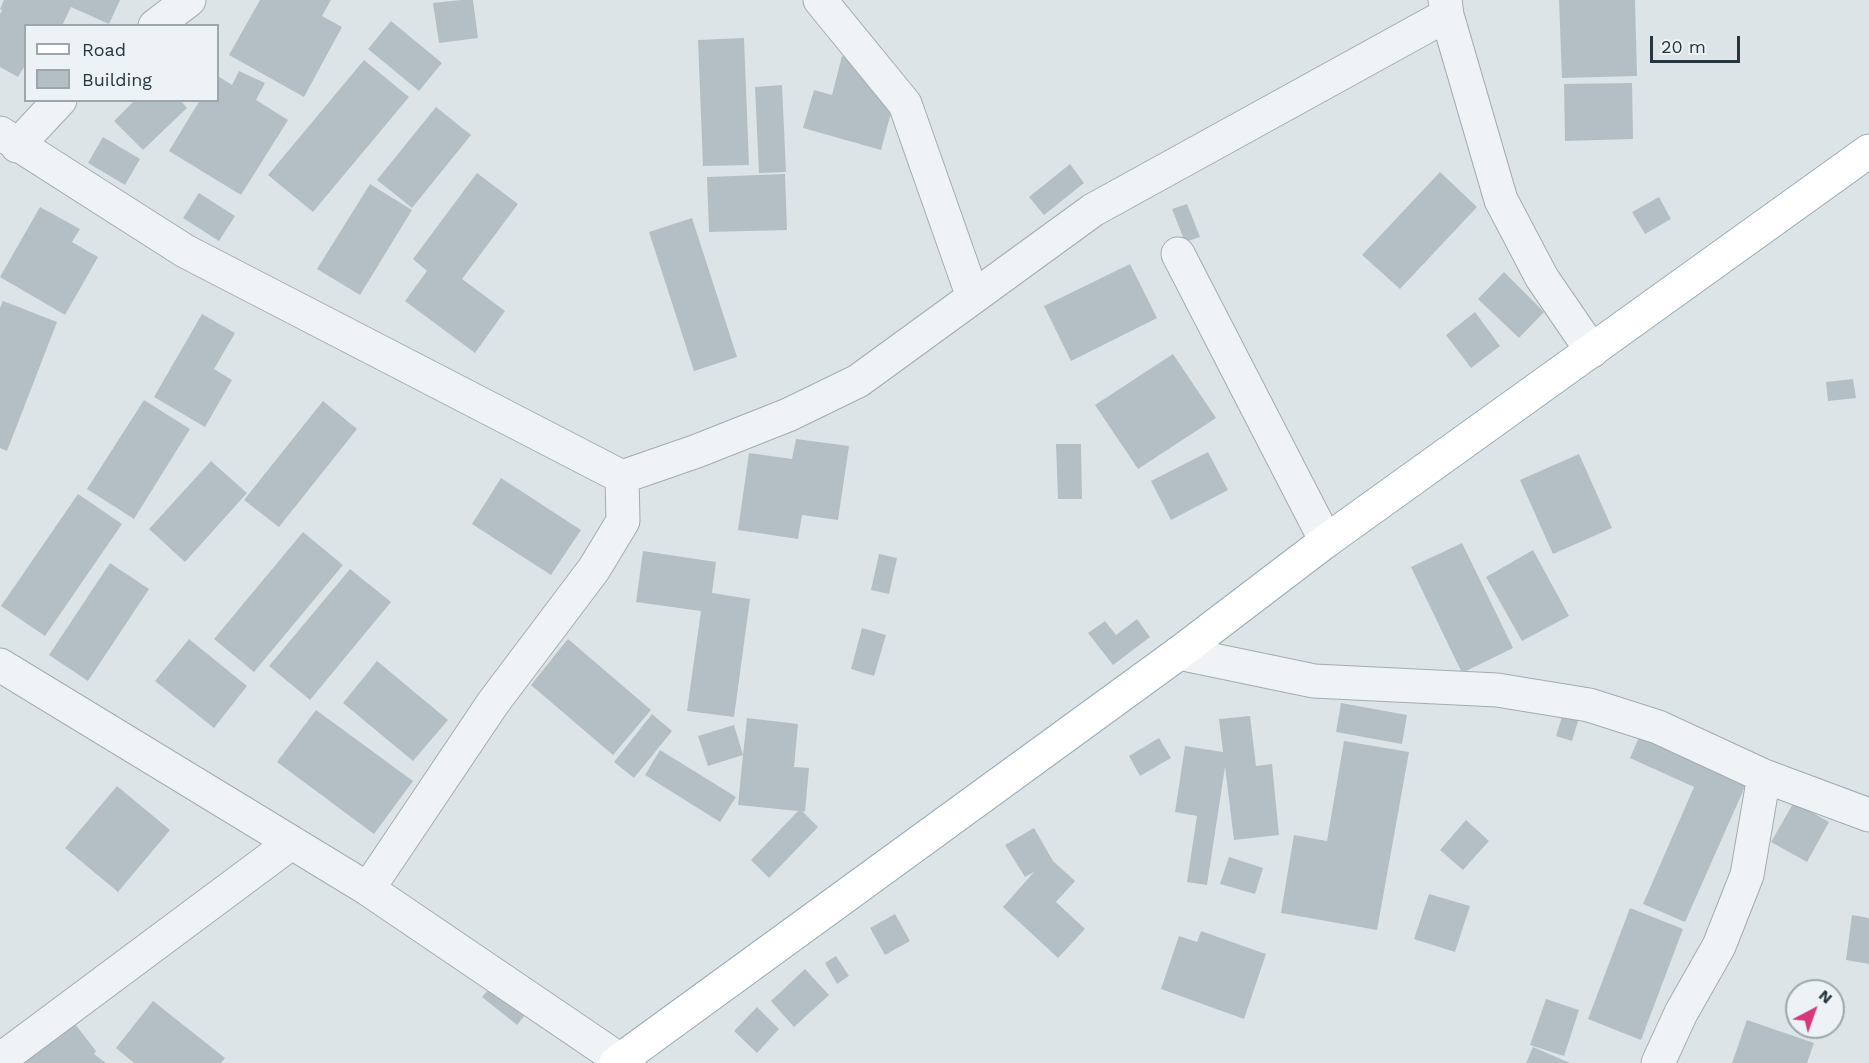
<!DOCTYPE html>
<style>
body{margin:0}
#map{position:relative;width:1869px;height:1063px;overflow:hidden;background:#dde4e8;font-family:"Work Sans",sans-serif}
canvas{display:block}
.legend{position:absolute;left:24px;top:24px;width:195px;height:78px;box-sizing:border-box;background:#ecf2f5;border:2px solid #9ca7ac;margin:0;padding:8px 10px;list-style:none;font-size:18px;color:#25363f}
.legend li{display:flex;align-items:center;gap:12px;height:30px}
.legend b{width:30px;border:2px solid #9ca7ac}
.north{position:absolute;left:1785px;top:979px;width:60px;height:60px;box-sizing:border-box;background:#ecf2f5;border:2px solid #9ca7ac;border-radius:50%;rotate:41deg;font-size:16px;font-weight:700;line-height:24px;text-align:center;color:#25363f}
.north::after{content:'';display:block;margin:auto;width:21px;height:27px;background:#d7377a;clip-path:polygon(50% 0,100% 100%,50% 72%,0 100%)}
.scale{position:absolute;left:1650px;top:36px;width:90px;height:27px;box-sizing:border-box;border:3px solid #25363f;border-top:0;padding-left:8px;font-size:18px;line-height:21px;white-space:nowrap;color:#25363f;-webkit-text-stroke:4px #ecf2f5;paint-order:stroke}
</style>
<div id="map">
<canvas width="1869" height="1063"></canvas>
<ul class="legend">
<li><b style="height:8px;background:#fff"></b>Road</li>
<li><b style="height:16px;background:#b4bfc5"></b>Building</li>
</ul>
<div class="north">N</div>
<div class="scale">20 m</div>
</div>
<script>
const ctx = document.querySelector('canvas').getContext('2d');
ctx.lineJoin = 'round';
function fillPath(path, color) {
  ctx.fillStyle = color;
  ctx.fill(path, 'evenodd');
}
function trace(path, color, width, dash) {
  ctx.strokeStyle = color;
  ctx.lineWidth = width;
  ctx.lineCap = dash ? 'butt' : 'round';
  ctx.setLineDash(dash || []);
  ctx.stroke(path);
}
const building = new Path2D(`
 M4 0H120L109 24 71 7 62 26H26V68L24 67 18 77 0 67V14L2 10 0 9Z
 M260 0H331L322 16 342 27 304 97 229 55Z
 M461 0H473L478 38 439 43 433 3Z
 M1559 0H1635L1637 76 1562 78Z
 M391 21 442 63 419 91 368 49Z
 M744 38 749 165 703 166 698 40Z
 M842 56 902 72 881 150 803 128 814 90 832 95Z
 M364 60 409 97 313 212 268 175Z
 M239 71 265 83 256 100 288 120 241 195 169 151 200 100H218V76L232 85Z
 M1632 83 1633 139 1565 141 1564 84Z
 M782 85 786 172 759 173 755 87Z
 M135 100H180L187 108 143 150 114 121Z
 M436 107 471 135 412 208 377 180Z
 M103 137 140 159 125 185 88 163Z
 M1070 164 1084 183 1044 215 1029 197Z
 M1440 172 1477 207 1400 289 1362 255Z
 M477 173 518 204 462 279 505 311 475 353 405 301 427 271 413 259Z
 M785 174 787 230 709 232 707 177Z
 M370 184 412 210 360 295 317 269Z
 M199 193 235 216 219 241 183 218Z
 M1659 197 1671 219 1645 234 1632 212Z
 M1187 204 1200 237 1185 242 1172 209Z
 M40 207 80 229 72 242 98 257 65 315 0 277Z
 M692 218 737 357 694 371 649 232Z
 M1130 264 1157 318 1071 361 1044 306Z
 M1504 272 1544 312 1519 338 1478 299Z
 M3 301 57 322 7 451 0 448V308Z
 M1475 312 1500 346 1471 368 1446 335Z
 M202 314 235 333 214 369 232 380 205 427 154 397Z
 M1173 354 1216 418 1138 469 1095 405Z
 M1853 379 1856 398 1828 401 1826 382Z
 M144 400 190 429 134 519 87 489Z
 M323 401 357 429 279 527 244 500Z
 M796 439 849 446 838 520 802 515 798 539 738 530 749 453 792 459Z
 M1056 444H1081L1082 499H1058Z
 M1208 452 1228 490 1171 520 1151 481Z
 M1579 454 1612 528 1553 554 1520 480Z
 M211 461 247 493 185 562 149 529Z
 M501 478 581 530 551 575 472 524Z
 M78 494 122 524 45 636 1 606Z
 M303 532 343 565 254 672 214 639Z
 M1462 543 1513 648 1462 673 1411 567Z
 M1533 550 1569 616 1522 641 1486 577Z
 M643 551 716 562 712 593 750 599 734 717 687 711 701 611 636 602Z
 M879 554 897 558 889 594 871 590Z
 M110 563 149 589 88 681 49 655Z
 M350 569 391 602 310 700 269 666Z
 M1137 619 1150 637 1113 665 1088 633 1105 621 1116 635Z
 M862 628 886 635 874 676 851 669Z
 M189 639 247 686 214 728 155 681Z
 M568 639 651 710 613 755 531 685Z
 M377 661 448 720 413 761 343 703Z
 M1341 703 1407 715 1402 744 1336 732Z
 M316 710 413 781 374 834 277 762Z
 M1563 713 1579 718 1572 741 1556 736Z
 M652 714 672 731 634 778 614 762Z
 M1250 716 1256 766 1272 764 1279 835 1234 840 1225 767 1207 885 1187 882 1197 816 1175 812 1185 746 1223 752 1219 719Z
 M747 718 798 724 794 767 809 768 805 812 802 811 818 827 769 878 751 860 798 811 738 805 743 755 708 766 698 736 734 725 743 755Z
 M1640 735 1747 782 1685 922 1643 904 1694 787 1630 758Z
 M1159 738 1171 758 1140 776 1129 756Z
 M1344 741 1409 752 1377 930 1281 913 1294 835 1327 841Z
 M660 750 736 797 720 822 645 775Z
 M117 786 170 830 118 892 65 848Z
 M1794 802 1829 822 1807 862 1771 842Z
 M1466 820 1489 841 1463 870 1440 850Z
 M1034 828 1053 861 1075 881 1056 902 1085 929 1058 958 1003 907 1034 872 1025 877 1005 845Z
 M1229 857 1263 868 1255 894 1220 884Z
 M1429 894 1470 906 1455 952 1414 939Z
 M1630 908 1683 929 1641 1040 1588 1019Z
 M895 914 910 941 885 955 870 928Z
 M1852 915 1869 918V964L1846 960Z
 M1201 931 1266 954 1244 1019 1161 989 1179 936 1197 942Z
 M836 956 849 976 837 984 825 963Z
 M805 969 829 995 794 1027 771 1001Z
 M496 981 530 1009 517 1025 482 997Z
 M1546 999 1579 1010 1564 1056 1530 1045Z
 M153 1001 225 1058 221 1063H134L116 1048Z
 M757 1007 779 1029 757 1053 734 1031Z
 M71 1019 96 1051 94 1054 106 1063H17Z
 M1747 1020 1814 1043 1807 1063H1732Z
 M1533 1047 1570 1063H1526Z`);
const minor = new Path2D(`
 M820 0 905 104 973 297
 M1445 0 1447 15 1501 200 1542 278 1592 351
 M155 26 189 0
 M0 133 185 251 622 477 697 451 788 415 858 381 1093 210 1447 15
 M17 146 60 100
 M1178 254 1326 541
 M1179 653 1314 681 1497 690 1589 705 1658 727 1764 776 1869 815
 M0 665 368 889 620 1060 629 1063
 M368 889 493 703 594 569 623 521 622 477
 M0 1057 9 1053 291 843
 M1658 1063 1681 1013 1719 946 1747 875 1764 776`);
const major = new Path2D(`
 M616 1063 1179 653 1326 541 1869 151`);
fillPath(building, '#b4bfc5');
trace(minor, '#a2acb2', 35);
trace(major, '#9bacb4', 35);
trace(minor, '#f0f3f6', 33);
trace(major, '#fff', 33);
</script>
